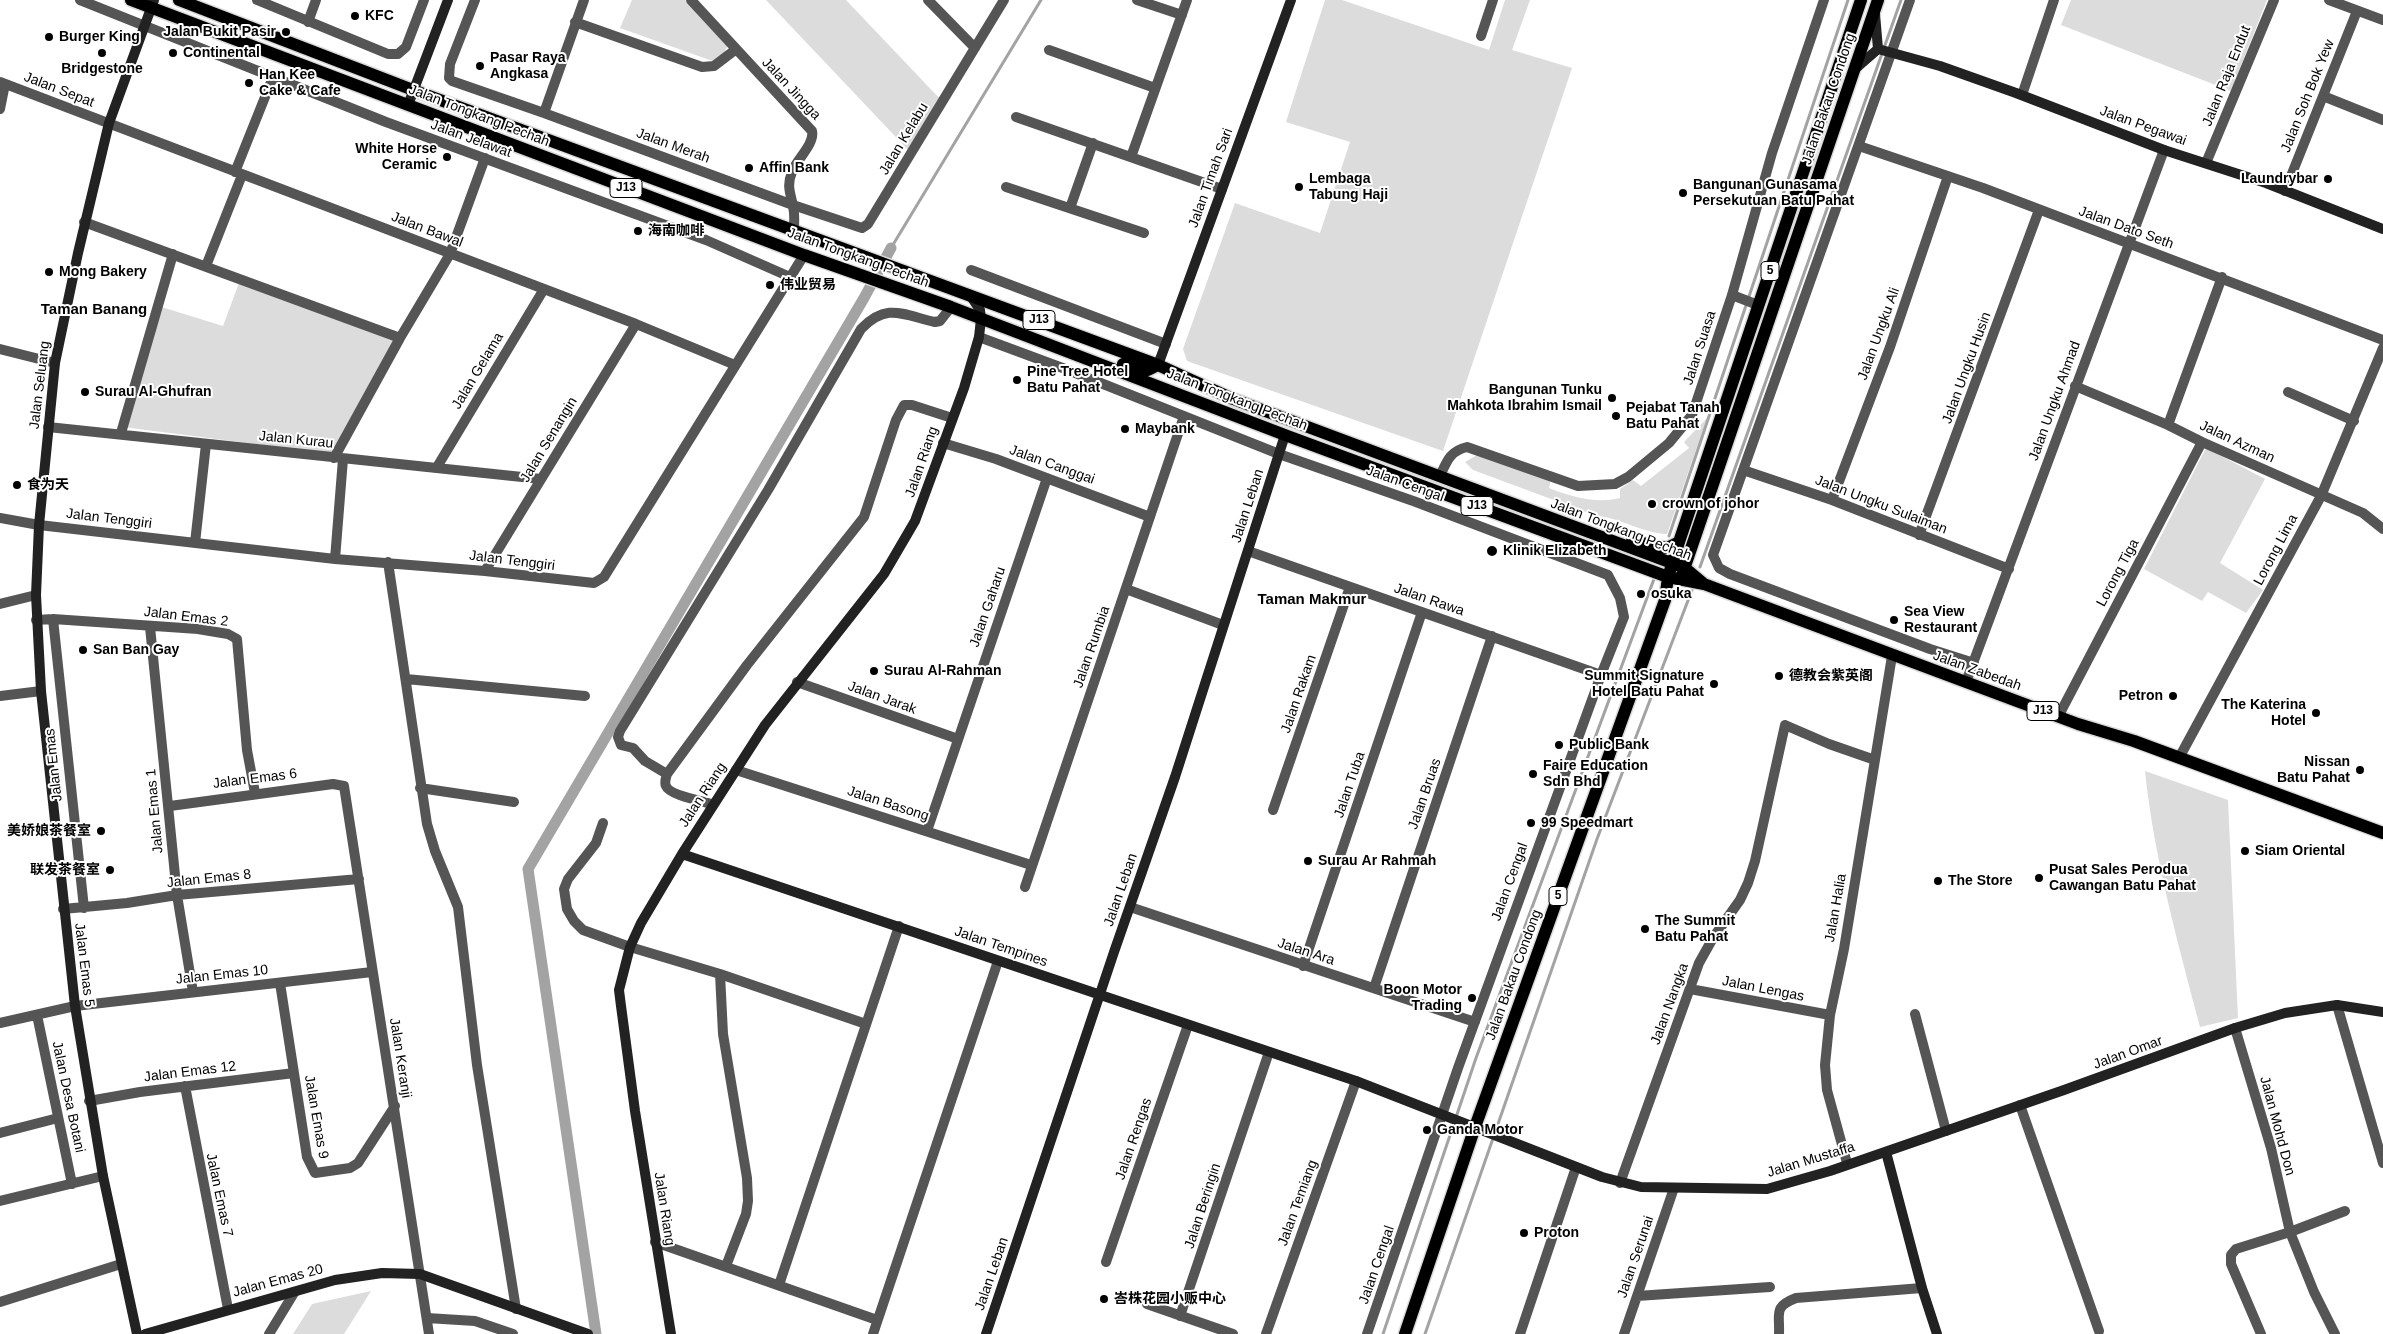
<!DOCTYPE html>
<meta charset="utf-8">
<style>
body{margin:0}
canvas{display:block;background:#fff}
</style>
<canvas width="2383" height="1334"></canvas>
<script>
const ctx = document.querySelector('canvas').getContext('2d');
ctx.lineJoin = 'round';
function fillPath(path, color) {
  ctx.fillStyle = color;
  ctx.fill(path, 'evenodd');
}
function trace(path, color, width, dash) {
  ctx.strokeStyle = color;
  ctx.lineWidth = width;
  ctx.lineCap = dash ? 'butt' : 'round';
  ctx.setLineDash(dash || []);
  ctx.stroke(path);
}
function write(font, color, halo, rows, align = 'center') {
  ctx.font = font + ' Helvetica,"Noto Sans SC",sans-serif';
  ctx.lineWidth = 4;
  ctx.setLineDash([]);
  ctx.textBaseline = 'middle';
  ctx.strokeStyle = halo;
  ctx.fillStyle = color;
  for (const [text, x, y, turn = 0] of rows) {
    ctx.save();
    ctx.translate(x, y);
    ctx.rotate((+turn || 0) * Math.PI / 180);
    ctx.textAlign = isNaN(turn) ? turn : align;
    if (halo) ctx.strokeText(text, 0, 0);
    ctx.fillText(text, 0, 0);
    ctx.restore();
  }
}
const green = new Path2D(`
 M632 0H685L729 44 718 63 620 28Z
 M766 0H846L942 101 911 153Z
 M1325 0H1342L1489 50 1505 0H1530L1512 50 1572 68 1443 451 1187 361 1183 349 1235 203 1320 233 1350 142 1286 122Z
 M2071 0H2267L2231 91 2061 25Z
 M239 283 396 342 333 454 123 427 155 305 223 326Z
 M1707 418 1667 534C1642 533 1621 518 1597 516L1473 470 1465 462 1477 455 1551 480 1549 488C1572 497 1595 504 1620 498V489L1633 480 1641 486 1689 448 1684 442Z
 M2206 448 2265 479 2220 563 2263 590 2246 613 2208 592 2202 601 2144 569Z
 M2145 771 2228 800 2238 1018 2200 1027C2178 943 2154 858 2145 771Z
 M371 1291 344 1334H293L312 1304Z`);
const stream = new Path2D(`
 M891 248 1041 0
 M1669 536 1848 0
 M1700 567 1901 0
 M1383 1334 1476 1058 1654 579
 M1425 1334 1597 839 1692 590`);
const canal = new Path2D(`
 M596 1334 528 869 864 298 891 248`);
const street = new Path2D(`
 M80 0 386 122 706 240 790 277
 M257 0 388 54H398L406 47 424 0
 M475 0 450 64 449 78 452 81 544 113 793 205 862 228 868 224 1004 0
 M691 0 812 131C815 144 796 160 792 172 786 187 791 193 793 207 795 214 794 223 794 230
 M928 0 975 48
 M1137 0 1182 15
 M1910 0 1713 555 1719 568 1730 574 1930 649 1974 663
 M2329 0 2383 20
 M308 22 316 0
 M575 22 702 67 714 66 735 50
 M1481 36 1493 0
 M1049 50 1155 88
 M0 82 636 324 735 365
 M2022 95 2054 0
 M2323 96 2383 120
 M0 109 5 84
 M544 113 584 0
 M1016 117 1222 189
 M1859 146 1983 188 2383 340
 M1131 157 1187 0
 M2206 163 2274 0
 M235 172 273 77
 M1006 187 1144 233
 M2285 191 2357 11
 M1070 208 1093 143
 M84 222 400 338
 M206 266 242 175
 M971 270 1166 344
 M1732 295 1758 305
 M979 337 1068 370 1279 454 1416 502 1608 575 1620 598 1624 617 1601 675 1458 1068 1367 1334
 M0 349 55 363
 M2075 386 2168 425 2202 442 2363 513 2383 529
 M2288 392 2354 421
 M2168 425 2222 277
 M48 427 541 479
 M121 433 173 254
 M943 443 996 459 1150 517
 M334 458 400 338 450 254 485 158
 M437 467 544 289
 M1743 470 1832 500 2009 569
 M1440 476C1447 461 1450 451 1467 447L1578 486 1615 484 1628 477 1669 443 1692 415 1732 295 1772 153 1824 0
 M1832 500 1890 347 1948 176
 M0 518 39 525 335 559 485 571 594 583 604 577 804 255
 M1919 535 2039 210
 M195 543 206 444
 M1248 551 1601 675
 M335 559 343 459
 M388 562 427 824 435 851 458 907 477 1065 516 1309
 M485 571 636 324
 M1126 589 1223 625
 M0 604 36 595
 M53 619 84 908
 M36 620 53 619 198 629 228 634 237 639 247 750 255 793
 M150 627 177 895 193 992
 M406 679 585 696
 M797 682 958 739
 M1966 682 2164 150
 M0 696 41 691
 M2058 717 2202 442
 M2179 758 2321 496 2383 348
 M736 770 1031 865
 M667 774 645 761 633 748 621 745 618 737 620 731 768 490 861 329C887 302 903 315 935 322L940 321 951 307
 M420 788 514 802
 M712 804C702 801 669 795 666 786 664 782 666 778 667 774L747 665 864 517 896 420 904 405H912L952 418
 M170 806 333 784 344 786 429 1334
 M1273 810 1350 587
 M603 823 596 843 568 879 564 889 567 909 574 921 583 930 630 947 720 974 866 1024
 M927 831 1047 478
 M1025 887 1184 416
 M1130 907 1475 1022
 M63 909 127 903 177 895 359 879
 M1303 966 1422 612
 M720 974 723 1034 747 1178 748 1201 746 1214 726 1266
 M280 983 307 1157 315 1173 350 1168 358 1163 395 1106
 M1374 988 1492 636
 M1690 989 1830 1015
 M2337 1005 2383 1163
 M1915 1014 1946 1131
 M37 1015 72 1184
 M0 1023 75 1006 372 972
 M2235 1028 2271 1148 2290 1232 2314 1292 2335 1334
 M185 1086 228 1309
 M89 1101 140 1092 294 1073
 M2020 1105 2099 1331
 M0 1133 58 1118
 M1847 1163 1827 1090 1825 1065 1830 1015 1844 949 1892 656
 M1620 1183 1699 963 1713 938 1740 900 1748 883 1755 861 1785 725 1829 744 1875 760
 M0 1201 103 1176
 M655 1242 877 1320
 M1106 1262 1188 1025
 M779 1285 899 926
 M1637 1296 1770 1287
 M0 1302 121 1264
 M1147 1304 1233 1334
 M1180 1316 1269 1052
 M427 1318 475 1321 513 1334
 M269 1334 294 1293
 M873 1334 998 961
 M1266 1334 1356 1081
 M1520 1334 1576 1167
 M1624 1334 1674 1188
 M1779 1334C1780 1313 1773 1307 1796 1298L1922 1288
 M2261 1334 2231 1264V1255L2236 1249 2290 1232 2345 1211`);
const secondary = new Path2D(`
 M1875 14 1878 49
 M1878 49 1940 66 2016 93 2164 150 2266 183 2383 229
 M1855 69 1878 49
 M408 105 448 0
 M1158 365 1291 0
 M682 854 1356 1081 1602 1177 1641 1187 1767 1189 1830 1171 2064 1090 2235 1028 2285 1013 2337 1005 2383 1012
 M1886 1152 1922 1288 1937 1334
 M137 1334 103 1176 75 1006 41 691 36 595 39 525 55 363 78 253 109 123 154 0
 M145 1334 335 1280 382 1273 420 1274 588 1334
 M671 1334 635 1111 621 1006 619 990 630 947 641 923 682 854 765 725 884 574 915 521 964 388 979 337 981 319 980 310 970 295
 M986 1334 1114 952 1175 777 1285 435`);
const primary = new Path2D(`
 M131 0 804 255 951 307 1285 435 1668 577 1704 584 2078 724 2134 741 2383 833
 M179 0 413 90 1158 365 1233 399 1685 568 1704 584
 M1123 364 1148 370 1158 365
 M1632 541 1667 548 1679 542
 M1682 575 1878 0
 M1405 1334 1475 1127 1665 600 1668 577 1679 542 1861 0`);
const markers = [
 [355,16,5,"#000"],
 [286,32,5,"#000"],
 [49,37,5,"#000"],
 [102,53,5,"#000"],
 [173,53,5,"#000"],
 [480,66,5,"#000"],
 [249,83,5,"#000"],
 [447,157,5,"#000"],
 [749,168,5,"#000"],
 [2328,179,5,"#000"],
 [1299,187,5,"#000"],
 [1683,193,5,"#000"],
 [638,231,5,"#000"],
 [49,272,5,"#000"],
 [770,285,5,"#000"],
 [1017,380,5,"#000"],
 [85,392,5,"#000"],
 [1612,398,5,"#000"],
 [1616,416,5,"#000"],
 [1125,429,5,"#000"],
 [17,485,5,"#000"],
 [1652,504,5,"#000"],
 [1492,551,6,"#000"],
 [1641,594,5,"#000"],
 [1894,620,5,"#000"],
 [83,650,5,"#000"],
 [874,671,5,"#000"],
 [1779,676,5,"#000"],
 [1714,684,5,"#000"],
 [2173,696,5,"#000"],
 [2316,713,5,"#000"],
 [1559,745,5,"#000"],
 [2360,770,5,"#000"],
 [1533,774,5,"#000"],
 [1531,823,5,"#000"],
 [101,831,5,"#000"],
 [2245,851,5,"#000"],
 [1308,861,5,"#000"],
 [110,870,5,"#000"],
 [2039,878,5,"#000"],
 [1938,881,5,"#000"],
 [1645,929,5,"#000"],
 [1472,998,5,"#000"],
 [1427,1130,5,"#000"],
 [1524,1233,5,"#000"],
 [1104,1299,5,"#000"]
];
const shields = [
 [626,188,32],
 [1770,271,18],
 [1039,320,32],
 [1477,506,32],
 [2043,711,32],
 [1558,896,18]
];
const shieldNames = [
 ["J13",626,188],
 ["5",1770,271],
 ["J13",1039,320],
 ["J13",1477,506],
 ["J13",2043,711],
 ["5",1558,896]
];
const poiNames = [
 ["KFC",365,16],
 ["Jalan Bukit Pasir",276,32,"right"],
 ["Burger King",59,37],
 ["Continental",183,53],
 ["Pasar Raya",490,58],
 ["Angkasa",490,74],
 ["Bridgestone",102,69,"center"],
 ["Han Kee",259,75],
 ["Cake & Cafe",259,91],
 ["White Horse",437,149,"right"],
 ["Ceramic",437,165,"right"],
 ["Affin Bank",759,168],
 ["Lembaga",1309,179],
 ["Tabung Haji",1309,195],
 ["Laundrybar",2318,179,"right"],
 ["Bangunan Gunasama",1693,185],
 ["Persekutuan Batu Pahat",1693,201],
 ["海南咖啡",648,231],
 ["Mong Bakery",59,272],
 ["伟业贸易",780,285],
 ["Pine Tree Hotel",1027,372],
 ["Batu Pahat",1027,388],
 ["Bangunan Tunku",1602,390,"right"],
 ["Mahkota Ibrahim Ismail",1602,406,"right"],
 ["Surau Al-Ghufran",95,392],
 ["Pejabat Tanah",1626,408],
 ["Batu Pahat",1626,424],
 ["Maybank",1135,429],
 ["食为天",27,485],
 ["crown of johor",1662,504],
 ["Klinik Elizabeth",1503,551],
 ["osuka",1651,594],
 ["Sea View",1904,612],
 ["Restaurant",1904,628],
 ["San Ban Gay",93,650],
 ["Surau Al-Rahman",884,671],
 ["Summit Signature",1704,676,"right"],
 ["Hotel Batu Pahat",1704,692,"right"],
 ["德教会紫英阁",1789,676],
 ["Petron",2163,696,"right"],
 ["The Katerina",2306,705,"right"],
 ["Hotel",2306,721,"right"],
 ["Public Bank",1569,745],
 ["Nissan",2350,762,"right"],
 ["Batu Pahat",2350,778,"right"],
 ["Faire Education",1543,766],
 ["Sdn Bhd",1543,782],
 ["99 Speedmart",1541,823],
 ["美娇娘茶餐室",91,831,"right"],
 ["Siam Oriental",2255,851],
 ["Surau Ar Rahmah",1318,861],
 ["联发茶餐室",100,870,"right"],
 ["Pusat Sales Perodua",2049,870],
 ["Cawangan Batu Pahat",2049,886],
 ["The Store",1948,881],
 ["The Summit",1655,921],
 ["Batu Pahat",1655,937],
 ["Boon Motor",1462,990,"right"],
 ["Trading",1462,1006,"right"],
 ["Ganda Motor",1437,1130],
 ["Proton",1534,1233],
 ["峇株花园小贩中心",1114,1299]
];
const streetNames = [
 ["Jalan Raja Endut",2227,76,-68],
 ["Jalan Jingga",791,89,47],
 ["Jalan Sepat",59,90,21],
 ["Jalan Soh Bok Yew",2308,96,-68],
 ["Jalan Bakau Condong",1829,99,-71],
 ["Jalan Tongkang Pechah",479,116,21],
 ["Jalan Pegawai",2143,126,20],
 ["Jalan Jelawat",471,139,20],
 ["Jalan Kelabu",904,139,-59],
 ["Jalan Merah",673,146,20],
 ["Jalan Timah Sari",1211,178,-70],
 ["Jalan Dato Seth",2126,228,20],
 ["Jalan Bawal",427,230,21],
 ["Jalan Tongkang Pechah",858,258,20],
 ["Jalan Ungku Ali",1879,334,-70],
 ["Jalan Suasa",1700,348,-72],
 ["Jalan Ungku Husin",1967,368,-70],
 ["Jalan Gelama",478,371,-59],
 ["Jalan Seluang",40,385,-83],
 ["Jalan Tongkang Pechah",1237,400,21],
 ["Jalan Ungku Ahmad",2055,401,-70],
 ["Jalan Kurau",296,440,6],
 ["Jalan Senangin",549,440,-59],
 ["Jalan Azman",2237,442,25],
 ["Jalan Riang",922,462,-71],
 ["Jalan Canggai",1052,465,20],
 ["Jalan Cengal",1405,484,20],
 ["Jalan Ungku Sulaiman",1881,505,21],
 ["Jalan Leban",1248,506,-72],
 ["Jalan Tenggiri",109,519,7],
 ["Jalan Tongkang Pechah",1621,530,21],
 ["Lorong Lima",2276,550,-62],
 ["Jalan Tenggiri",512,561,7],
 ["Lorong Tiga",2118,573,-62],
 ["Jalan Rawa",1429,600,19],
 ["Jalan Gaharu",988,607,-71],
 ["Jalan Emas 2",186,617,7],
 ["Jalan Rumbia",1092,647,-71],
 ["Jalan Zabedah",1977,671,20],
 ["Jalan Rakam",1299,694,-71],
 ["Jalan Jarak",882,698,20],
 ["Jalan Emas",54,765,-96],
 ["Jalan Emas 6",255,779,-7],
 ["Jalan Tuba",1350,785,-71],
 ["Jalan Bruas",1425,794,-71],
 ["Jalan Riang",703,795,-57],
 ["Jalan Basong",888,804,18],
 ["Jalan Emas 1",155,811,-95],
 ["Jalan Emas 8",209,879,-6],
 ["Jalan Cengal",1510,882,-70],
 ["Jalan Leban",1121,890,-71],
 ["Jalan Halia",1836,908,-80],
 ["Jalan Tempines",1001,947,19],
 ["Jalan Ara",1306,952,18],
 ["Jalan Emas 5",84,965,83],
 ["Jalan Emas 10",222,975,-6],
 ["Jalan Bakau Condong",1514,975,-70],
 ["Jalan Lengas",1763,989,11],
 ["Jalan Nangka",1670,1004,-70],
 ["Jalan Omar",2128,1053,-20],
 ["Jalan Keranji",400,1058,81],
 ["Jalan Emas 12",190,1072,-7],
 ["Jalan Desa Botani",68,1097,78],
 ["Jalan Emas 9",316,1117,80],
 ["Jalan Mohd Don",2277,1126,75],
 ["Jalan Rengas",1134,1139,-71],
 ["Jalan Mustaffa",1811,1160,-17],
 ["Jalan Emas 7",219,1195,78],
 ["Jalan Temiang",1298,1203,-70],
 ["Jalan Beringin",1203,1206,-72],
 ["Jalan Riang",664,1209,81],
 ["Jalan Serunai",1636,1257,-71],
 ["Jalan Cengal",1377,1265,-71],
 ["Jalan Leban",992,1274,-71],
 ["Jalan Emas 20",278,1281,-15]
];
const neighbourhoodNames = [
 ["Taman Banang",94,310],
 ["Taman Makmur",1312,600]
];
fillPath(green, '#dcdcdc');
trace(stream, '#a3a3a3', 3);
trace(canal, '#a3a3a3', 11);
trace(primary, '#dbdbdb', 15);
trace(street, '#555', 10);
trace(secondary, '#222', 10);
trace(primary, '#000', 12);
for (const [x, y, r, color] of markers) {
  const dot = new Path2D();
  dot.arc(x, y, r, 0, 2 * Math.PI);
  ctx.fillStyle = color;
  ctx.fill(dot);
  trace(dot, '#fff', 2);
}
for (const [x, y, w] of shields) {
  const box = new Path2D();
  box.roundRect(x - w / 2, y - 9.5, w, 19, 4);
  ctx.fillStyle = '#fff';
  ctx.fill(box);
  trace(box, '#000', 1);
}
write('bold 12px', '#000', null, shieldNames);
write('bold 14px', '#000', '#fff', poiNames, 'left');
write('14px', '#000', '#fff', streetNames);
write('bold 15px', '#000', '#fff', neighbourhoodNames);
</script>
